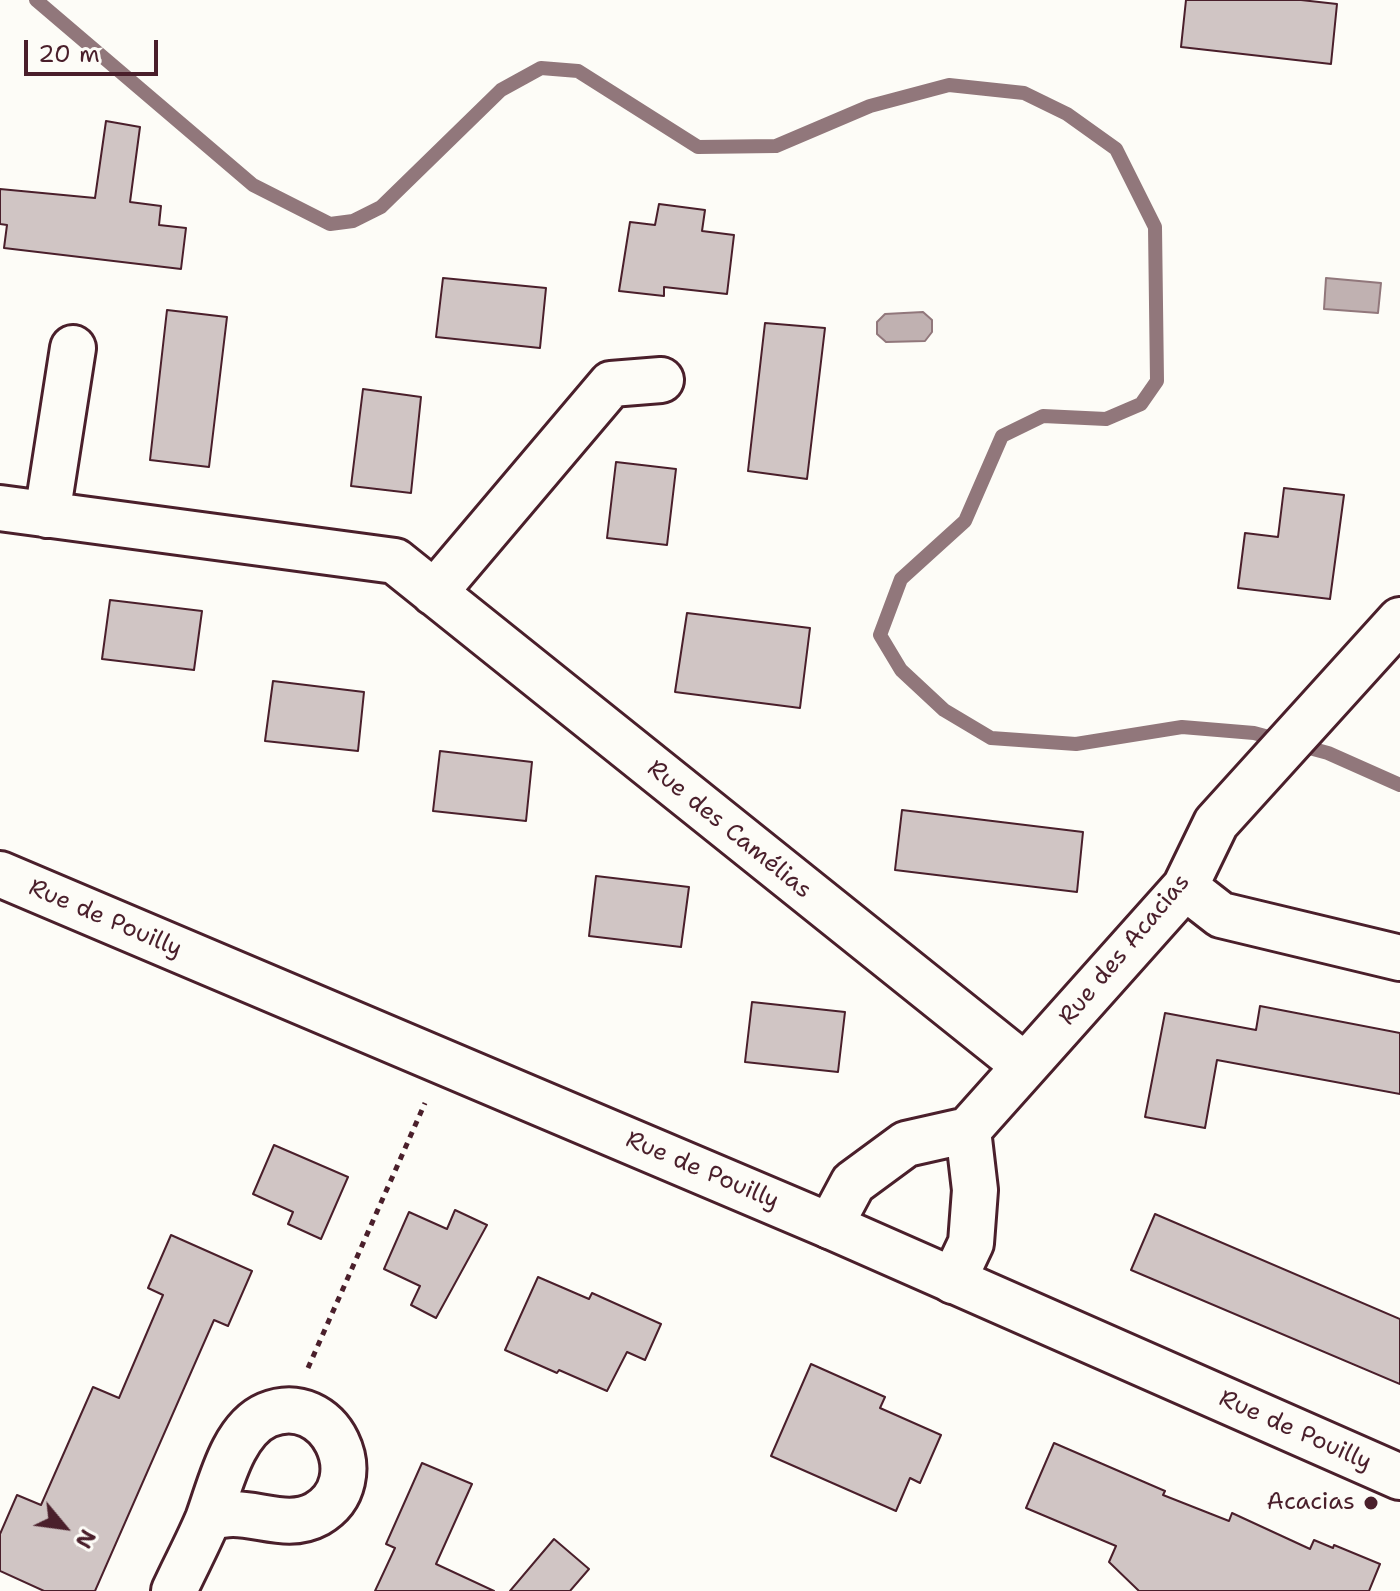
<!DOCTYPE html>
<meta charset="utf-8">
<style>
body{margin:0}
#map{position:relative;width:1400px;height:1591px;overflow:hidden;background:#fdfcf7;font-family:"Shantell Sans",sans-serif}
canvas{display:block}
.north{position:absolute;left:24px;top:1487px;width:80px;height:80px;-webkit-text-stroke:6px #fdfcf7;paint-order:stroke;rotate:119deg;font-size:22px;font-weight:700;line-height:32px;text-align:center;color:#4a1f2b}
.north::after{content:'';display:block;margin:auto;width:28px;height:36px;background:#4a1f2b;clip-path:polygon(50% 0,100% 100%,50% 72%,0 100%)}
.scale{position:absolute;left:24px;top:40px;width:134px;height:36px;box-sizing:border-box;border:4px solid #4a1f2b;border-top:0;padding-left:10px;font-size:24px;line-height:28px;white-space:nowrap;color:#4a1f2b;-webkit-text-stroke:6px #fdfcf7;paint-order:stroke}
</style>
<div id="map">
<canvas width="1400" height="1591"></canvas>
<div class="north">N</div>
<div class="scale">20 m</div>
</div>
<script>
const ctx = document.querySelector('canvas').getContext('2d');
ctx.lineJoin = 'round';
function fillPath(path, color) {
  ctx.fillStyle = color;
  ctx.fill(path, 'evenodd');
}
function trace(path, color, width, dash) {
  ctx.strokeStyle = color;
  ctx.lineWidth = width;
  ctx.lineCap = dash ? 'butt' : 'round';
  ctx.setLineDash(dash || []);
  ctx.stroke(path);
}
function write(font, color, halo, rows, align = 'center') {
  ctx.font = font + ' "Shantell Sans",sans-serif';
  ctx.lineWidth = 6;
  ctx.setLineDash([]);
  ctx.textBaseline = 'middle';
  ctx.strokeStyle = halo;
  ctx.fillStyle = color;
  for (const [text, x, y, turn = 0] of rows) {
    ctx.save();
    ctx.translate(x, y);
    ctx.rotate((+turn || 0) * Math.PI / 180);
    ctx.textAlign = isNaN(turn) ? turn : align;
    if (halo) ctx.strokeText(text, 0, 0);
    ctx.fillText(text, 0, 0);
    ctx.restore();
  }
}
const water = new Path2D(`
 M1326 278 1381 283 1378 313 1324 309Z
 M923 312 932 320V332L925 341 886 342 877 334V322L885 314Z`);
const stream = new Path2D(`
 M36 0 253 185 330 224 353 221 381 207 501 90 541 68 578 71 698 147 776 146 870 106 949 85 1024 93 1067 114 1116 149 1155 227 1157 381 1141 404 1106 419 1043 416 1002 436 965 521 901 579 880 635 901 670 944 710 991 738 1076 744 1182 727 1254 733 1328 753 1400 785`);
const building = new Path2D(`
 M1186 0H1301L1337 4 1331 64 1181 47Z
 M106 121 140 127 130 202 161 206 159 225 186 228 181 269 4 248 7 225 0 224V189L95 198Z
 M659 204 705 210 702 231 734 235 727 294 664 287V296L619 291 630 222 655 225Z
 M443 278 546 288 540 348 436 337Z
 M167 310 227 317 209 467 150 460Z
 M765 323 825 328 807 479 748 471Z
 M363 389 421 397 411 493 351 486Z
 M616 462 676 469 667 545 607 538Z
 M1284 488 1344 495 1330 599 1238 588 1245 533 1278 537Z
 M110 600 202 611 194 670 102 659Z
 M687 613 810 628 800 708 675 692Z
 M273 681 364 692 358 751 265 741Z
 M440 751 532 762 526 821 433 811Z
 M902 810 1083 832 1077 892 895 870Z
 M596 876 689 887 681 947 589 936Z
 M752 1002 845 1012 838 1072 745 1062Z
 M1260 1006 1400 1033V1094L1217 1060 1205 1128 1145 1117 1165 1013 1256 1030Z
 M274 1145 348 1177 321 1239 288 1224 293 1212 253 1194Z
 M455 1210 487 1225 436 1318 411 1305 420 1286 384 1269 409 1212 447 1229Z
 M1155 1214 1400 1319V1384L1131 1270Z
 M171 1235 252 1271 228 1326 214 1320 95 1591H44L0 1571V1534L17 1495 41 1505 93 1387 119 1398 163 1295 148 1288Z
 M538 1277 589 1299 592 1293 661 1324 645 1360 627 1352 607 1391 559 1370 557 1373 505 1350Z
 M811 1364 885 1397 880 1408 941 1435 920 1483 910 1478 896 1511 771 1456Z
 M1054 1443 1165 1491 1163 1495 1229 1521 1232 1513 1310 1549 1314 1540 1333 1548 1334 1545 1380 1564 1369 1591H1139L1109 1562 1116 1546 1026 1508Z
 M422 1463 472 1484 436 1564 494 1591H375L395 1548 386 1544Z
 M554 1539 589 1569 570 1591H510Z`);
const path = new Path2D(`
 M308 1368 425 1103`);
const minor = new Path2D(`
 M0 508 395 561 1025 1066
 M47 515 73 348
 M434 593 611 384 661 380
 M1185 887 1221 915 1400 958
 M830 1226 853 1183 906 1144 968 1130 1185 887 1216 823 1400 620
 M953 1281 971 1243 975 1190 968 1130
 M174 1591C185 1567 198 1543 208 1519 220 1487 232 1430 267 1415 330 1389 374 1481 317 1514 290 1529 261 1514 233 1514 225 1514 216 1516 209 1518`);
const major = new Path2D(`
 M0 874 830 1226 1400 1477`);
const markers = [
 [1371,1503,8,"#4a1f2b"]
];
const streetNames = [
 ["Rue des Camélias",729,830,39],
 ["Rue de Pouilly",105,919,23],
 ["Rue des Acacias",1125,950,-50],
 ["Rue de Pouilly",702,1171,23],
 ["Rue de Pouilly",1295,1431,24]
];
const poiNames = [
 ["Acacias",1355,1503]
];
fillPath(water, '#c0b1b1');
trace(water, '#91777b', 2);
trace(stream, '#91777b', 14);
fillPath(building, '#d0c5c4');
trace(building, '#4a1f2b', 2);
trace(minor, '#4a1f2b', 50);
trace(major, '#4a1f2b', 50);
trace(path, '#4a1f2b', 5, [6, 6]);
trace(minor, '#fdfcf7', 44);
trace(major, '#fdfcf7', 44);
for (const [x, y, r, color] of markers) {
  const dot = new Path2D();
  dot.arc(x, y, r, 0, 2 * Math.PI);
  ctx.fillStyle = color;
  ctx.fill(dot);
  trace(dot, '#fdfcf7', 3);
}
write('24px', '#4a1f2b', '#fdfcf7', streetNames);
write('24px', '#4a1f2b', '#fdfcf7', poiNames, 'right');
</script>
